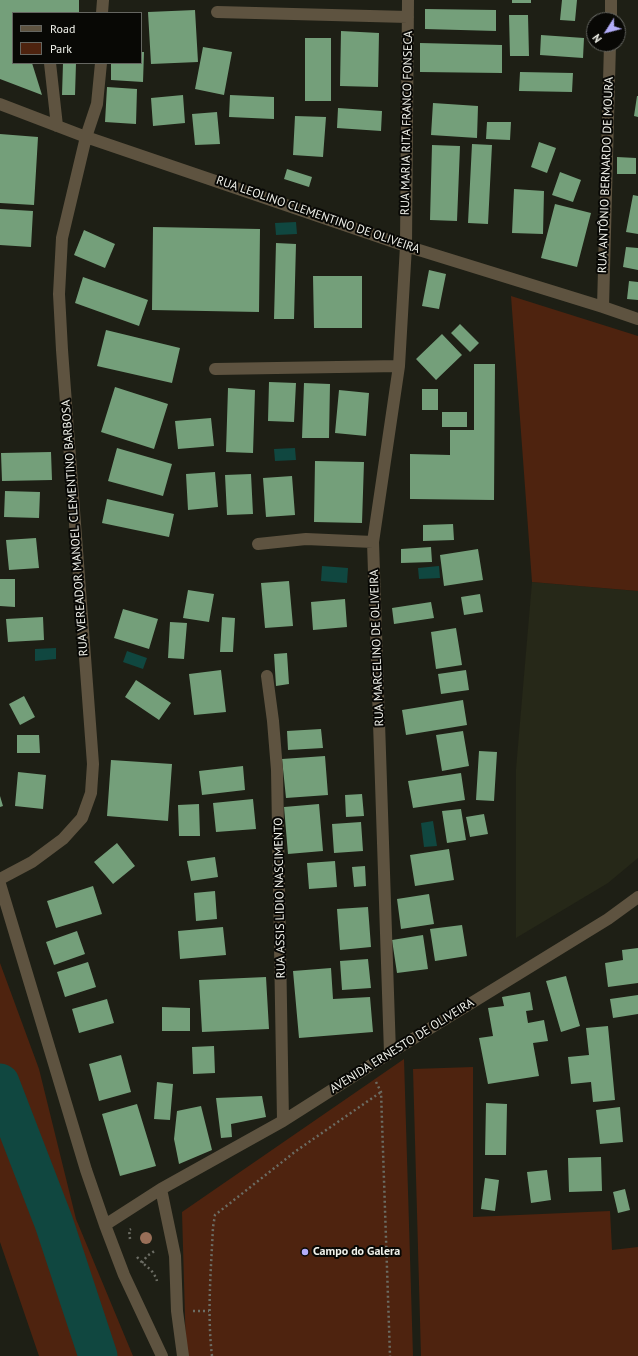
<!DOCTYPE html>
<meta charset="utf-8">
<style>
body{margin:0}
#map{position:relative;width:638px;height:1356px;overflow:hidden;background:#1e1f15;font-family:"PT Sans",sans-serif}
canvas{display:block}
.legend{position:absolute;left:12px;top:12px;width:130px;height:52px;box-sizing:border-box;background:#080805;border:1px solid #656661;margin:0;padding:5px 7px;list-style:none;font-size:12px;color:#f1f2eb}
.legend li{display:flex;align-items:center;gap:8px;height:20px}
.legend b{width:20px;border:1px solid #656661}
.north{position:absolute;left:586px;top:12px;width:40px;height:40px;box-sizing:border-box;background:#080805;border:1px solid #656661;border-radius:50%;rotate:234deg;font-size:11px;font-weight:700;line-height:16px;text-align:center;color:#f1f2eb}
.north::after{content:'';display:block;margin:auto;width:14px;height:18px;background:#b2adf9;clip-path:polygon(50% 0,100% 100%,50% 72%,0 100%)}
</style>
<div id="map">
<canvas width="638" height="1356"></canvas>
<ul class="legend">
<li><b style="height:5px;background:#5e5340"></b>Road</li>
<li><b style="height:11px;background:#4e230f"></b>Park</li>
</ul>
<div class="north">N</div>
</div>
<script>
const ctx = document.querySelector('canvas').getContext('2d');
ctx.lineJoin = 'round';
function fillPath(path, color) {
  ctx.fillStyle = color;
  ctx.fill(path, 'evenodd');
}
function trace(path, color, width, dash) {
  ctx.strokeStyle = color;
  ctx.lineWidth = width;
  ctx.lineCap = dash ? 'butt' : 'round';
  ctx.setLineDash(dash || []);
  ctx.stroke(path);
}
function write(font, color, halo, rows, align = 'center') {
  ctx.font = font + ' "PT Sans",sans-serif';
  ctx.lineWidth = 4;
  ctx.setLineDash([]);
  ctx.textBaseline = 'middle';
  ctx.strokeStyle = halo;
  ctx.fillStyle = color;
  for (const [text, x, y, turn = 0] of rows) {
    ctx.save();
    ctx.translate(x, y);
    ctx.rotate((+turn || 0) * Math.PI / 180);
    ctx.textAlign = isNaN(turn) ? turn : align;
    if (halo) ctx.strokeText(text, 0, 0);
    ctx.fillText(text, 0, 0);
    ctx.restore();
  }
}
const built = new Path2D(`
 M532 582 638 591V858L608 883 516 938V769Z`);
const green = new Path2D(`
 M511 296 638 336V591L532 582Z
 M0 963 39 1069 76 1219 133 1356H39L0 1242Z
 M404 1059 413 1356H187L186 1351 182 1212Z
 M473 1067V1217L610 1211 612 1250 638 1247V1356H421L413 1069Z`);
const water = new Path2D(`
 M296 222 297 234 276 235 275 223Z
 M295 448 296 460 275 461 274 449Z
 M322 566 348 568 347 583 321 581Z
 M439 566 440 578 419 579 418 568Z
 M56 648V659L35 661V649Z
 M127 651 147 658 143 669 123 662Z
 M433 821 437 846 424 847 421 823Z`);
const river = new Path2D(`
 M0 1083 54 1223 98 1356`);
const building = new Path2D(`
 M0 0H79V13H13V63H32L42 95 0 79Z
 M512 0H531V3H512Z
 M562 0H577L575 21 560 20Z
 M425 9 496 10V31L425 29Z
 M195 10 198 62 151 64 148 12Z
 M509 15H528L529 56H510Z
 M341 31 379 33 378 87 340 86Z
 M541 35 584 38 583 58 540 55Z
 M305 38H331V101H305Z
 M420 43 502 45V73L420 72Z
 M203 47 232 52 224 95 195 89Z
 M141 52H144L143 82 111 80V63H141Z
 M63 63H76L75 95H62Z
 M520 72 573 73 572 92 519 91Z
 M107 87 137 89 136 124 105 122Z
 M183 95 185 123 153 126 151 98Z
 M230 95 274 97V119L229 117Z
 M637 96H638V117L634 116Z
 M433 103 478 106 477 138 431 135Z
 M338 108 382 111 381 131 337 128Z
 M217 112 220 144 195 145 192 114Z
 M295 116 326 117 323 157 293 155Z
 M487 122H511L510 140 486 139Z
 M0 134 38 137 34 205 0 203Z
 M539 142 556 148 547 173 531 167Z
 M472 144 492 145 488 224 468 223Z
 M432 145 460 146 457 221 430 220Z
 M617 157 636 158V174H617Z
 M287 169 312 177 309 187 284 179Z
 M560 172 581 180 573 202 552 195Z
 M514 189 544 191 543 234 512 233Z
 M633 195 638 196V234L626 232Z
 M555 204 591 213 577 267 541 258Z
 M0 209 33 211 31 247 0 245Z
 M153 227 260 229 259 312 152 310Z
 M84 230 115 244 105 268 74 255Z
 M276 243 296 244 294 319H274Z
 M626 247 638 248V270L623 267Z
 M429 270 446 274 439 309 422 306Z
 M313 276H362V328H314Z
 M83 277 148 300 139 326 75 303Z
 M629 281 638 282V300L627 299Z
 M460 324 479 343 470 352 451 333Z
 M106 330 180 348 172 383 97 366Z
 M442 334 462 355 436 380 416 359Z
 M474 364H495L494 500 410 499V454L450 455V430H474Z
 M269 382 296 383 294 422 268 421Z
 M304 383 330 384 329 438H302Z
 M115 387 168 404 154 449 101 432Z
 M228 388 255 390 253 453 226 452Z
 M422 389H438V410H422Z
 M339 390 369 393 366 436 335 433Z
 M442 412H467V427H442Z
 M211 418 214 446 178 449 175 421Z
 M117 448 172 464 163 496 108 481Z
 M51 452 52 480 2 481 1 453Z
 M315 461 364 462 362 523 314 522Z
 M215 472 218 507 188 510 186 474Z
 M251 474 253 514 227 515 225 475Z
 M292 476 295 515 266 517 263 478Z
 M5 491 40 492 39 518 4 517Z
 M107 499 174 514 169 537 102 523Z
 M453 524 454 540 423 541V525Z
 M36 538 39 568 9 570 6 540Z
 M431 547 432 562 401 563V549Z
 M478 549 483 580 444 586 440 555Z
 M0 579H15V607L0 606Z
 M289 581 293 626 265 628 261 583Z
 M188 590 214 594 209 622 183 618Z
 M480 594 483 612 464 615 461 597Z
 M345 599 347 627 313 630 311 602Z
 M431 602 434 618 394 624 392 608Z
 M123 609 158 619 149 649 114 638Z
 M43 617 44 640 8 642 6 619Z
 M222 617 235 618 233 652H220Z
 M170 622 187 623 184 659 168 658Z
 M456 628 462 665 436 669 431 632Z
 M287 653 289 684 276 686 274 654Z
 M221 670 226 712 194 715 189 674Z
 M466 670 469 690 441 694 438 674Z
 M136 680 171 703 159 720 125 697Z
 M24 696 35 717 20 725 9 704Z
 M463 700 467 725 406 735 402 710Z
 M321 729 323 748 288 750 287 731Z
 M463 731 469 766 442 771 436 735Z
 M17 735H39L40 753H17Z
 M479 751 497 752 494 801 476 800Z
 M325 756 328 795 286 798 282 759Z
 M111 760 172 764 168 821 107 816Z
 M243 766 245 790 202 795 199 771Z
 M18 772 46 775 43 809 15 806Z
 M461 773 465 800 413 808 408 781Z
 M362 794 364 816 346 817 345 795Z
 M0 796 3 806 0 807Z
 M253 799 256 829 216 832 213 803Z
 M199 804 200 836H179L178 805Z
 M319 804 323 851 288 854 284 807Z
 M461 809 466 840 447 843 442 811Z
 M484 814 488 834 470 837 466 817Z
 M361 822 363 851 334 853 332 824Z
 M117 843 135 866 113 884 94 862Z
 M449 849 454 880 415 886 410 855Z
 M215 857 218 877 191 881 187 861Z
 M335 861 337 887 309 889 307 863Z
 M365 866 366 886 354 887 352 867Z
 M93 886 102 914 56 928 47 901Z
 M215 891 217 919 196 921 194 893Z
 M429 894 434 924 401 929 397 899Z
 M368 907 371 947 340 950 337 909Z
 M462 925 467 956 435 961 430 929Z
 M223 927 226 955 180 959 178 931Z
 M77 931 85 954 54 965 46 942Z
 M423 935 428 969 397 973 392 940Z
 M638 948V983L608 987 605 963 623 960 622 950Z
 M368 959 371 988 342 990 340 961Z
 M88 962 96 987 65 997 57 972Z
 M331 968 333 999 370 997 373 1032 299 1038 293 971Z
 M566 976 580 1026 561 1032 546 981Z
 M266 977 269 1029 202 1032 199 980Z
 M530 992 533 1010 526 1011 528 1023 544 1020 548 1041 533 1043 539 1076 488 1084 479 1038 493 1036 488 1008 504 1006 502 997Z
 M638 995V1014L613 1018 610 999Z
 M107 999 114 1023 79 1033 72 1009Z
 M162 1007 190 1008V1031H162Z
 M608 1026 615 1100 593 1102 591 1082 571 1084 568 1057 589 1055 586 1028Z
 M214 1046 215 1073 193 1074 192 1047Z
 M121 1055 131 1092 99 1101 89 1064Z
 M157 1082 173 1084 170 1120 154 1119Z
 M262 1096 266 1117 231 1124 232 1137 221 1138 216 1098Z
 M486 1103 507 1104 506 1155H485Z
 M137 1104 156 1166 120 1176 102 1114Z
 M201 1106 212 1150 179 1164 174 1139 177 1111Z
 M620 1107 623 1142 600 1144 596 1110Z
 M601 1157 602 1191 569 1192 568 1158Z
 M547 1170 551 1200 531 1203 527 1172Z
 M485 1178 499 1180 495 1211 481 1209Z
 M625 1189 630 1210 618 1213 613 1192Z`);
const path = new Path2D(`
 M376 1082 381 1092 390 1356
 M130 1239 129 1230 131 1229
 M137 1257C145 1267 153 1268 157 1281
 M142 1263 147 1256 156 1250
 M193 1311H209
 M212 1356C207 1313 211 1270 213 1227L215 1215 296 1151 381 1092`);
const minor = new Path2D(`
 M217 12 408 17
 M102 13 103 0
 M611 20V0
 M50 63 57 126
 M0 104 86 137 406 246 603 307 638 319
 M603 307 610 44
 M215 369 399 366
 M258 544 306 539 373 542
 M267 676 273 721 277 770 283 1121
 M0 879 32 862 63 839 82 818 91 793 93 764 62 350 59 294 62 238 86 137 97 104 101 63
 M0 884 86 1170 105 1225 124 1275 162 1356
 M390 1053 373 542 399 366 406 246 408 0
 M161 1189 175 1256 177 1311 183 1356
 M105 1225 161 1189 283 1121 390 1053 608 919 638 897`);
const trees = [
 [146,1238]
];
const markers = [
 [305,1252,4,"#b2adf9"]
];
const streetNames = [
 ["RUA MARIA RITA FRANCO FONSECA",407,123,-89],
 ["RUA ANTÔNIO BERNARDO DE MOURA",606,175,-88],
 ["RUA LEOLINO CLEMENTINO DE OLIVEIRA",318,215,19],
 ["RUA VEREADOR MANOEL CLEMENTINO BARBOSA",75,528,-94],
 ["RUA MARCELINO DE OLIVEIRA",377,648,-92],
 ["RUA ASSIS LIDIO NASCIMENTO",280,898,-91],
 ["AVENIDA ERNESTO DE OLIVEIRA",402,1046,-32]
];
const poiNames = [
 ["Campo do Galera",313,1252]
];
fillPath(built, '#262818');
fillPath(green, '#4e230f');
fillPath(water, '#104740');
trace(river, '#104740', 39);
fillPath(building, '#749f7a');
trace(path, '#6c6d64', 2.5, [2, 3]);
trace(minor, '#5e5340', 12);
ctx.fillStyle = '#996f58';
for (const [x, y] of trees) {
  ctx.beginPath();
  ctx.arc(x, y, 6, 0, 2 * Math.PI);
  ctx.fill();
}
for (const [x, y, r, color] of markers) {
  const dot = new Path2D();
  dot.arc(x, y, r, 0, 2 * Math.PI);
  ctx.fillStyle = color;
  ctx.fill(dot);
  trace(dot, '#080805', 1.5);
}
write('12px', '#f1f2eb', '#080805', streetNames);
write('bold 12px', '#f1f2eb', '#080805', poiNames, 'left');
</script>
